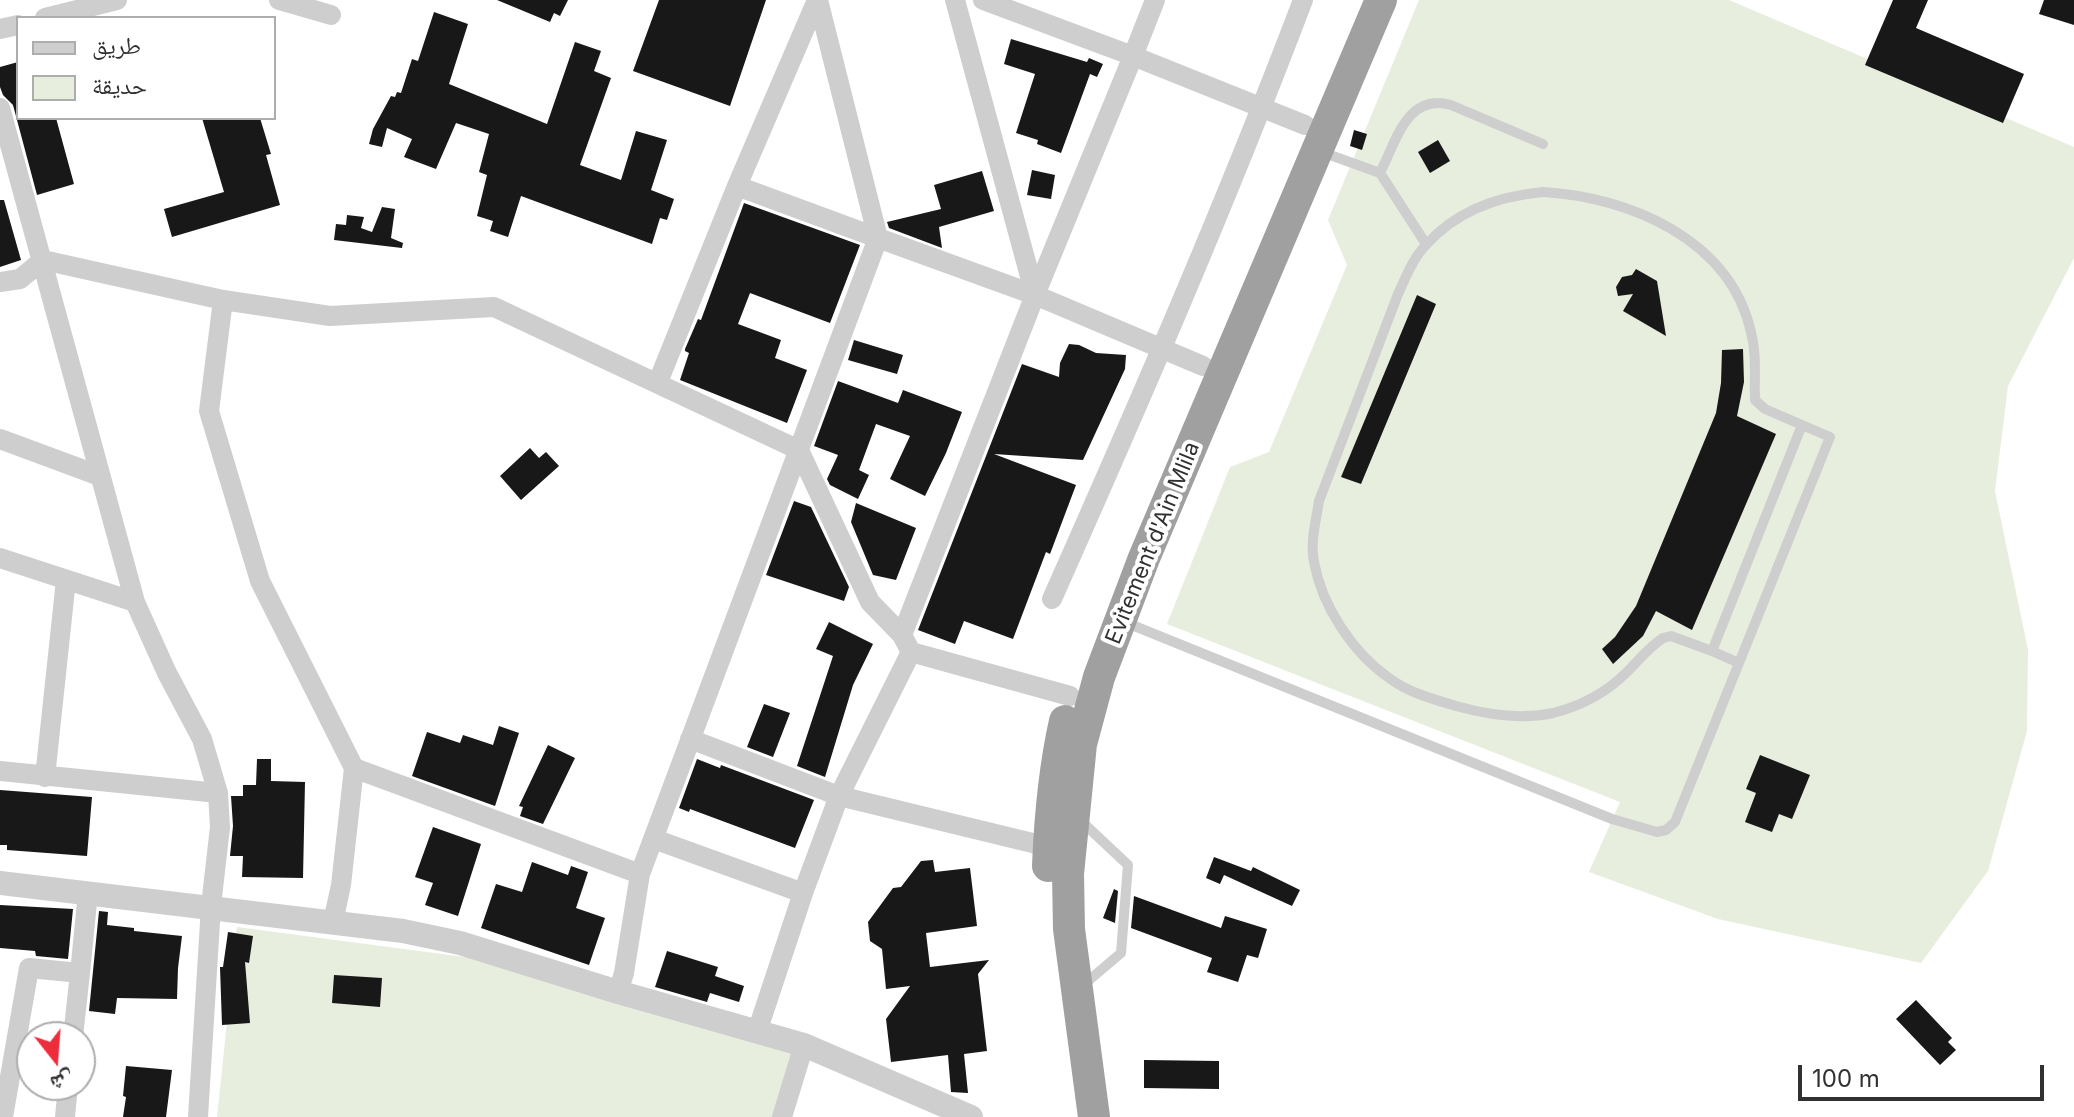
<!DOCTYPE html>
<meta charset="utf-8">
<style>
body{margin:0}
#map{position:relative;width:2074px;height:1117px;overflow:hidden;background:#fff;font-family:Inter,"Noto Naskh Arabic",sans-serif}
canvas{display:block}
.legend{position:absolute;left:16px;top:16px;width:260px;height:104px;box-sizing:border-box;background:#fff;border:2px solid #adadad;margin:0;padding:10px 14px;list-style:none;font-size:24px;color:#313131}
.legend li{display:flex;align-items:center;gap:16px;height:40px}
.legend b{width:40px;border:2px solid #adadad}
.north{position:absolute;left:16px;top:1021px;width:80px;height:80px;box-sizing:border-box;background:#fff;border:2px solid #adadad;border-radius:50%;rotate:163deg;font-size:22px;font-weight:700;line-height:32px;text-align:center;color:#313131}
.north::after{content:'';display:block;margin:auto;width:28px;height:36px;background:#ed2d3c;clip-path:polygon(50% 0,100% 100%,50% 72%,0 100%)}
.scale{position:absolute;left:1798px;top:1065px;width:246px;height:36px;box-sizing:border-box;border:4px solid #313131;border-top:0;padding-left:10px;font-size:24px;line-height:28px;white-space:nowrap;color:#313131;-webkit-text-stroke:6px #fff;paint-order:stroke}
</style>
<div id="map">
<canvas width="2074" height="1117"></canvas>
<ul class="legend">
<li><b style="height:10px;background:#cecece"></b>طريق</li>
<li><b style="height:22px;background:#e7eede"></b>حديقة</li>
</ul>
<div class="north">ش</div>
<div class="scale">100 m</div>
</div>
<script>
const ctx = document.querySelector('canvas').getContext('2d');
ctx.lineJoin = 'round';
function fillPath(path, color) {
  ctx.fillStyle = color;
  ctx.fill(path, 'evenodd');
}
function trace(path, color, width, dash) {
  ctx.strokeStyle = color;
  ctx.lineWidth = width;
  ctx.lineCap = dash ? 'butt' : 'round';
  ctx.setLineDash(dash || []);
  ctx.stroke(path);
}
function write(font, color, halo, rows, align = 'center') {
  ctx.font = font + ' Inter,sans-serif';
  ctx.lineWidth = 8;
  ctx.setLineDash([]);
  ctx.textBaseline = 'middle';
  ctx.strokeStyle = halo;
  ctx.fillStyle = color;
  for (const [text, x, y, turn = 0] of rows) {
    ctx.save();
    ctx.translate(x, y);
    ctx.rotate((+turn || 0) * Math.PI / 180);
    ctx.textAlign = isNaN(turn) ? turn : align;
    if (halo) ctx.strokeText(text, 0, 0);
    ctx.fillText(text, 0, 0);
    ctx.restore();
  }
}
const green = new Path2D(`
 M1419 0H1729L2074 147V258L2008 386 1995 491 2028 650 2027 731 1988 871 1921 963 1718 919 1589 872 1620 802 1167 624 1230 467 1269 452 1347 265 1328 220Z
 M237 927 480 959 794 1052 773 1117H217Z`);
const building = new Path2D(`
 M497 0H568L560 16 554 13 550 22Z
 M659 0H766L730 106 633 71Z
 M1893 0H1928L1916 28 2024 74 2003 123 1865 65Z
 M2044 0H2074V25L2039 14Z
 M434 12 468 24 449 84 547 124 575 42 601 51 594 71 611 78 580 165 621 180 636 131 667 140 651 190 674 199 667 220 660 218 652 244 521 196 508 237 490 231 493 221 477 216 487 175 479 172 489 134 456 123 436 169 404 157 412 139 387 128 382 147 369 144 373 129 391 96 395 97 397 92 401 93 412 59 418 61Z
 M1011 39 1087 62 1089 58 1103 64 1097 77 1090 74 1061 153 1037 144 1038 140 1016 133 1035 74 1004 64Z
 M18 62V118H56L74 184 37 195 13 105 3 95 0 87V67Z
 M202 118H260L271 154 266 155 280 205 172 237 164 209 224 192Z
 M1354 130 1367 134 1362 150 1350 146Z
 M1438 140 1450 161 1430 173 1418 152Z
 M1032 170 1055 175 1051 199 1027 195Z
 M982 171 994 211 939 227 942 248 889 228 887 222 941 209 934 185Z
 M0 200H4L21 260 0 267Z
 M744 203 860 245 830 323 750 293 738 324 781 340 775 358 807 370 787 423 680 380 689 353 685 351V349L698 319 701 320Z
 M382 207 395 209 391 238 403 243 402 248 334 240 336 224 346 225 347 215 364 217 361 228 372 232Z
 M1636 269 1657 281 1666 336 1623 311 1633 294 1618 296 1616 287 1622 277 1632 275Z
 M1417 295 1436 304 1361 484 1341 477Z
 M854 340 903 355 897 374 848 360Z
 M1069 344 1079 345 1096 353 1126 355 1125 369 1083 460 994 454 1076 485 1050 554 1046 552 1013 639 964 621 955 644 918 630 1022 364 1059 377 1060 363Z
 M1743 349 1744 382 1737 416 1776 434 1692 630 1656 611 1643 636 1613 664 1602 649 1615 637 1636 606 1716 413 1721 383 1722 350Z
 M838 381 898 403 903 390 962 412 946 453 925 496 890 479 910 436 876 424 859 470 869 475 858 499 830 485 827 479 838 455 814 446Z
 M530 448 539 458 546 452 559 466 521 500 500 476Z
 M794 501 811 507 849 587 844 601 766 575Z
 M856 503 916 528 896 580 873 575 851 522Z
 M829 622 873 644 853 685 825 777 797 766 833 656 816 649Z
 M764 704 790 713 773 757 747 747Z
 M499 726 519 733 495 806 412 776 427 732 460 743 463 735 493 745Z
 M548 745 575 758 543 824 520 816 523 807 519 806Z
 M1760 755 1810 775 1792 819 1779 814 1772 832 1745 822 1756 793 1746 789Z
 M257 759H271V781L305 782 303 878 242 877 243 856H230L233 826 231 796H243V785H256Z
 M697 759 720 768 721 765 814 800 795 848 690 809 689 812 679 808Z
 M0 790 92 797 87 856 7 850V845H0Z
 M433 827 481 844 458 916 425 905 433 883 415 877Z
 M1214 857 1251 871 1253 867 1300 890 1292 906 1224 875 1220 884 1206 878Z
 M933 860 935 872 970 868 977 926 926 933 930 967 989 960 978 974 987 1051 964 1054 968 1093 951 1092 948 1055 891 1062 886 1019 910 986 886 989 882 949 870 941 868 922 893 888 901 887 921 861Z
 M532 862 568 875 571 866 588 872 576 908 605 918 589 965 481 928 496 884 522 892Z
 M1114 889 1118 891 1115 923 1103 918Z
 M1134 896 1221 928 1225 916 1267 929 1258 958 1247 955 1238 982 1207 972 1212 958 1131 928Z
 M0 905 73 909 68 959 36 956 35 951 0 948Z
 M99 911 108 912 107 925 134 928V931L182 936 178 968 177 999 117 998 115 1014 89 1011Z
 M228 932 253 936 249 963 245 962 250 1023 222 1025 220 967H223Z
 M667 951 718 967 715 976 744 986 739 1002 710 993 707 1002 655 987Z
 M334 975 382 978 380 1007 332 1003Z
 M1916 1000 1952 1038 1948 1042 1956 1050 1940 1065 1896 1019Z
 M1144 1060 1219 1061V1089L1144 1088Z
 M126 1066 172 1070 166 1117H123L126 1097 123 1096Z`);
const service = new Path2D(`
 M1319 151 1380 173 1426 244
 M1380 173C1396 142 1407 92 1451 105L1543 144
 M1543 192C1629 197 1730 239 1751 332 1757 355 1754 377 1755 400L1765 409 1802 425 1712 651 1671 636 1663 638C1649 647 1639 660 1627 672 1607 692 1581 706 1553 713 1521 720 1488 715 1456 706 1433 699 1409 693 1389 678 1352 652 1322 606 1314 562 1310 542 1316 521 1319 501L1398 294C1406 277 1413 258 1426 245 1456 211 1499 196 1543 192Z
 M1122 621 1612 819 1657 832 1666 830 1675 822 1830 437 1802 425
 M1712 651 1739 663
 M1079 819 1128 865 1121 953 1081 987`);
const minor = new Path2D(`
 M279 0 331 15
 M955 0 1035 295
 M983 0 1133 56 1035 295
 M1155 0 1133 56 1305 125
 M45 18 117 0
 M0 29 18 25
 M0 108 135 602 167 673 202 739 218 793 220 827 211 906 198 1117
 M737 186 817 0
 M0 282 20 279 43 260 223 300 330 316 494 307 799 450 870 602 902 635 911 652 1070 696
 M223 300 209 411 260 581 354 768
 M658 382 737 186 878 238 818 0
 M0 439 100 476
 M0 558 135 602
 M1052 599C1140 401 1226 203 1303 0
 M902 635 1035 295 1203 366
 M690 739 839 796 1049 847
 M0 771 218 793
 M45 777 66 580
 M654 839 803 893
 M333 922 341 885 354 768 640 874
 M618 992 624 973 640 874 878 238 1035 295
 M757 1032 803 893 839 796 911 652
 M73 1037 80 973
 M3 1117 29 968 80 973 88 892
 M65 1117 68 1085
 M782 1117 804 1045`);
const tertiary = new Path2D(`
 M0 883 403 931 460 943 618 992 804 1045 971 1117`);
const trunk = new Path2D(`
 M1048 866C1050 816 1054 770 1065 721
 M1094 1117 1069 929 1068 874 1081 744 1099 677 1144 558 1381 0`);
const streetNames = [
 ["Evitement d'Ain Mlila",1153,543,-68]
];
fillPath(green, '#e7eede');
fillPath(building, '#181818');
trace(service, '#cecece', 10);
trace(minor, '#cecece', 20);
trace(tertiary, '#cecece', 24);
trace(trunk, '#a0a0a0', 32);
write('22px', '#313131', '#fff', streetNames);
</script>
